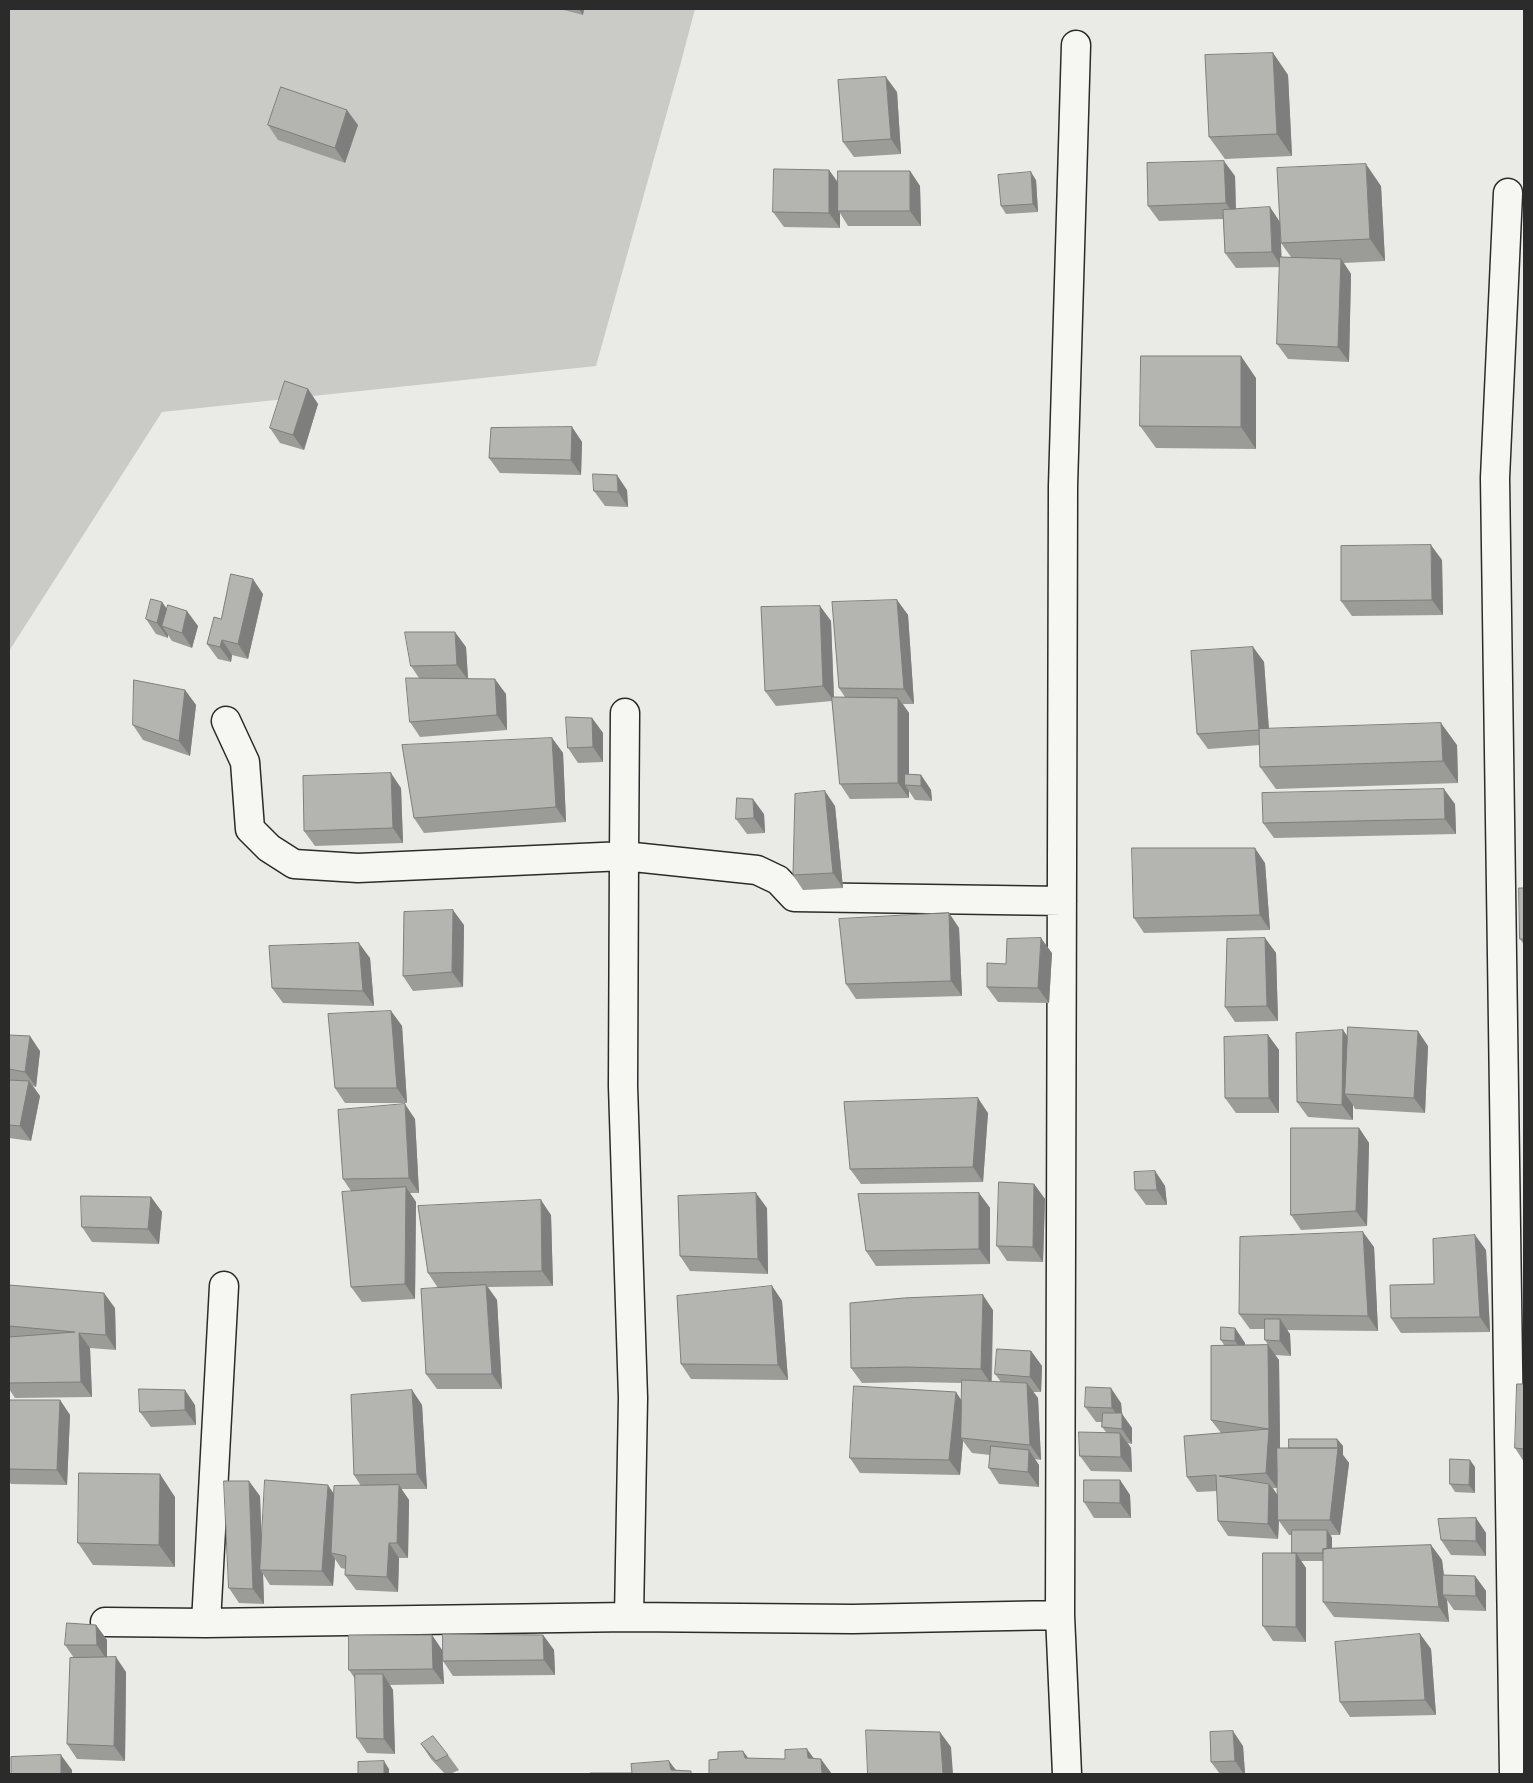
<!DOCTYPE html>
<style>
body{margin:0}
#map{position:relative;width:1533px;height:1783px;overflow:hidden;background:#eaeae6;font-family:"Playpen Sans",sans-serif}
canvas{display:block}
.frame{position:absolute;inset:0;border:10px solid #2b2b2b;pointer-events:none}
</style>
<div id="map">
<canvas width="1533" height="1783"></canvas>
<div class="frame"></div>
</div>
<script>
const ctx = document.querySelector('canvas').getContext('2d');
ctx.lineJoin = 'round';
function fillPath(path, color) {
  ctx.fillStyle = color;
  ctx.fill(path, 'evenodd');
}
function trace(path, color, width, dash) {
  ctx.strokeStyle = color;
  ctx.lineWidth = width;
  ctx.lineCap = dash ? 'butt' : 'round';
  ctx.setLineDash(dash || []);
  ctx.stroke(path);
}
const green = new Path2D(`
 M9 9H695L681 62 596 366 162 412 9 651Z`);
const minor = new Path2D(`
 M1508 193 1495 478 1514 1774
 M625 713 624 856 757 870 778 880 794 897 1062 901
 M226 721 245 762 250 829 269 848 294 864 358 868 624 856 623 1086 633 1398 629 1617
 M105 1622 206 1623 629 1617 853 1619 1060 1615
 M206 1623 224 1286
 M1067 1774 1060 1615 1063 486 1076 45`);
const wall = new Path2D(`
 M560 9H584L583 15Z
 M1273 53 1288 75 1292 156 1225 159 1209 137Z
 M897 92 901 154 854 157 843 142Z
 M268 125H358L345 163 278 140Z
 M829 170 838 182 910 171 920 186 921 226H848L840 213V228L784 227 773 212Z
 M1235 176 1236 209 1282 257H1291L1281 243 1381 186 1385 261 1344 263 1351 274 1349 362 1288 359 1277 344 1280 267 1236 268 1225 253 1223 219 1159 221 1148 206Z
 M1036 180 1038 212 1006 214 1001 206Z
 M1256 378V449L1156 448 1140 426Z
 M308 389 318 404 304 450 280 443 270 428Z
 M572 427 582 442 581 475 500 473 489 458Z
 M627 490 628 507 605 506 594 491Z
 M1442 560 1443 615 1352 616 1341 601Z
 M263 594 248 659 232 655 231 662 218 659 207 644 221 619Z
 M897 600 908 615 914 704H903L909 713V774L921 775 931 790 932 801 915 800 909 791V798L850 799 840 784 832 701 776 706 765 691 820 606 831 621 834 697H845L839 688Z
 M162 602 167 609 198 626 192 648 172 641 168 635V638L156 634 146 619Z
 M466 647 468 678 506 694 507 730 420 737 410 722 419 678 411 666Z
 M1253 647 1264 662 1269 729 1457 745 1458 783 1276 789 1260 767V745L1208 749 1197 734Z
 M185 690 196 705 190 756 143 740 133 725Z
 M592 718 603 733V762L578 763 568 748Z
 M552 738 563 753 566 822 424 833 414 818Z
 M401 788 403 843 315 846 304 831Z
 M1455 804 1456 834 1274 838 1263 823Z
 M835 806 843 888 803 890 793 875Z
 M764 814 765 833 747 834 736 819Z
 M1265 863 1270 930 1144 933 1134 918Z
 M1524 888V945L1520 939Z
 M949 913 959 928 962 996 856 999 846 984Z
 M464 925 463 987 413 991 403 976Z
 M1265 938 1276 953 1278 1021 1235 1022 1225 1007Z
 M1052 953 1049 1003 998 1002 987 987 1006 964Z
 M370 958 374 1006 283 1003 272 988Z
 M391 1011 402 1026 407 1103H345L335 1088Z
 M1343 1030 1348 1037 1428 1046 1425 1113 1355 1109 1353 1105V1120L1308 1117 1297 1102Z
 M9 1035 40 1051 36 1087 33 1086 40 1096 31 1141 9 1138Z
 M1268 1035 1279 1050V1113H1236L1225 1098Z
 M988 1113 983 1182 861 1184 850 1169Z
 M415 1119 419 1193H410L416 1202 415 1299 362 1302 351 1287V1191L343 1179Z
 M1359 1128 1369 1143 1367 1226 1301 1230 1291 1215Z
 M1155 1171 1165 1186 1167 1205H1146L1135 1190Z
 M1034 1184 1045 1199 1043 1262 1007 1261 997 1246Z
 M979 1193 990 1208V1264L876 1266 866 1251Z
 M151 1197 162 1212 159 1244 92 1242 82 1227Z
 M767 1208 768 1274 690 1271 680 1256Z
 M551 1215 553 1286 488 1287 497 1300 502 1389H437L426 1374 448 1288H438L428 1273Z
 M1374 1247 1378 1331 1287 1330 1290 1334 1291 1356 1275 1355 1279 1360 1280 1448H1289L1337 1439 1343 1446V1455L1349 1463 1340 1535H1331L1332 1538V1548L1431 1545 1442 1560 1444 1575 1475 1576 1486 1591V1611L1454 1610 1447 1600 1449 1622 1334 1617 1323 1602V1561H1301L1306 1568V1642L1273 1641 1263 1626 1292 1553V1535H1289L1279 1521 1278 1539 1228 1536 1218 1521 1217 1491 1197 1492 1187 1477 1221 1433 1211 1420 1224 1345 1221 1340 1235 1328 1245 1343V1345H1268L1265 1340V1329H1250L1239 1314ZM1278 1475V1496L1273 1488H1277Z
 M1486 1250 1490 1332 1401 1333 1391 1318Z
 M9 1285 115 1308 116 1350 90 1348 92 1397 15 1398 9 1389Z
 M772 1286 782 1301 788 1380 691 1379 681 1364Z
 M993 1310 992 1382H1001L995 1374 1031 1351 1042 1366 1041 1392H1033L1038 1398 1041 1460 1035 1459 1039 1465V1487L999 1484 989 1468 990 1455 972 1453 963 1441 960 1475 860 1473 850 1458 962 1400V1383L916 1382 862 1383 851 1368Z
 M1524 1384V1462L1515 1448Z
 M412 1390 422 1405 427 1489H401L409 1500 408 1558H399L398 1592 356 1590 345 1575 346 1569 341 1568 335 1559 333 1586 270 1585 263 1574 264 1604 239 1603 229 1588 260 1496 261 1538 334 1493 361 1486 354 1475Z
 M9 1400H60L70 1415 67 1485 11 1484 9 1481Z
 M1121 1403 1122 1414 1132 1428V1444L1128 1443 1131 1448 1132 1472 1091 1471 1080 1456 1106 1432 1102 1427V1422H1096L1085 1407Z
 M195 1405 196 1425 151 1427 140 1412Z
 M1475 1467V1493L1455 1492 1450 1484Z
 M1120 1480 1130 1495 1131 1518H1094L1084 1502Z
 M175 1497V1567L93 1565 78 1543Z
 M1476 1518 1486 1533V1556L1451 1555 1441 1540Z
 M96 1625 107 1640V1657L126 1672 125 1761 77 1759 67 1744 74 1658 65 1645Z
 M1420 1634 1431 1649 1436 1715 1350 1717 1340 1702Z
 M432 1635 442 1650 444 1684 390 1685 393 1690 395 1754 367 1753 357 1738 356 1680 349 1670Z
 M543 1635 554 1650 555 1675 453 1676 443 1661Z
 M421 1744 448 1755 459 1770 450 1774H445L431 1759Z
 M1243 1746 1245 1774H1220L1211 1762Z`);
const shadedWall = new Path2D(`
 M579 9H584L583 15Z
 M1273 53 1288 75 1292 156 1277 134Z
 M886 77 897 92 901 154 891 139Z
 M347 110 358 125 345 163 335 148Z
 M1224 161 1235 176 1236 218 1226 203Z
 M1366 164 1381 186 1385 261 1370 239Z
 M829 170 839 185 838 211 840 213V228L829 213Z
 M910 171 920 186 921 226 910 211Z
 M1031 172 1036 180 1038 212 1033 204Z
 M1270 207 1280 222 1282 267 1272 252Z
 M1341 259 1351 274 1349 362 1338 347Z
 M1241 356 1256 378V449L1241 427Z
 M308 389 318 404 304 450 293 435Z
 M572 427 582 442 581 475 571 460Z
 M617 475 627 490 628 507 618 492Z
 M1431 545 1442 560 1443 615 1432 600Z
 M253 579 263 594 248 659 238 644Z
 M897 600 908 615 914 704 904 689Z
 M162 602 172 617 162 626 168 635V638L157 623Z
 M820 606 831 621 834 701 823 686Z
 M187 611 198 626 192 648 182 633Z
 M455 632 466 647 468 680 457 665Z
 M222 640 232 655 231 662 220 647Z
 M1253 647 1264 662 1270 745 1259 730Z
 M495 679 506 694 507 730 497 715Z
 M185 690 196 705 190 756 179 741Z
 M898 698 909 713V785H905L909 791V798L898 783Z
 M592 718 603 733V762L593 747Z
 M1441 723 1457 745 1458 783 1443 761Z
 M552 738 563 753 566 822 556 807Z
 M391 773 401 788 403 843 393 828Z
 M921 775 931 790 932 801 921 786Z
 M1444 789 1455 804 1456 834 1445 819Z
 M825 791 835 806 843 888 833 873Z
 M753 799 764 814 765 833 754 818Z
 M1255 848 1265 863 1270 930 1260 915Z
 M453 910 464 925 463 987 452 972Z
 M949 913 959 928 962 996 951 981Z
 M1041 938 1052 953 1049 1003 1038 988Z
 M1265 938 1276 953 1278 1021 1267 1006Z
 M359 943 370 958 374 1006 363 991Z
 M391 1011 402 1026 407 1103 397 1088Z
 M1343 1030 1353 1045 1345 1094 1353 1105V1120L1342 1105Z
 M1418 1031 1428 1046 1425 1113 1414 1098Z
 M1268 1035 1279 1050V1113L1269 1098Z
 M30 1036 40 1051 36 1087 25 1072Z
 M29 1081 40 1096 31 1141 20 1126Z
 M978 1098 988 1113 983 1182 973 1167Z
 M405 1104 415 1119 419 1193 409 1178Z
 M1359 1128 1369 1143 1367 1226 1356 1211Z
 M1155 1171 1165 1186 1167 1205 1157 1190Z
 M1034 1184 1045 1199 1043 1262 1033 1247Z
 M406 1187 416 1202 415 1299 405 1284Z
 M756 1193 767 1208 768 1274 758 1259Z
 M979 1193 990 1208V1264L979 1249Z
 M151 1197 162 1212 159 1244 148 1229Z
 M541 1200 551 1215 553 1286 542 1271Z
 M1363 1232 1374 1247 1378 1331 1368 1316Z
 M1475 1235 1486 1250 1490 1332 1480 1317Z
 M486 1285 497 1300 502 1389 492 1374Z
 M772 1286 782 1301 788 1380 778 1365Z
 M104 1293 115 1308 116 1350 106 1335Z
 M983 1295 993 1310 991 1384 981 1369Z
 M1280 1319 1290 1334 1291 1356 1280 1341Z
 M1235 1328 1245 1343 1246 1356 1235 1341Z
 M79 1333 90 1348 92 1397 81 1382Z
 M1268 1345 1279 1360 1280 1444 1277 1488 1266 1473Z
 M1031 1351 1042 1366 1041 1392 1030 1377Z
 M1027 1383 1038 1398 1041 1460 1030 1445Z
 M1111 1388 1121 1403 1122 1414 1132 1428V1444L1122 1429V1422L1112 1408Z
 M185 1390 195 1405 196 1425 185 1410Z
 M412 1390 422 1405 427 1489 417 1474Z
 M956 1392 966 1407 961 1438 963 1441 960 1475 949 1460Z
 M60 1400 70 1415 67 1485 57 1470Z
 M1120 1433 1131 1448 1132 1472 1121 1457Z
 M1337 1439 1343 1446V1455L1349 1463 1340 1535 1330 1520Z
 M1029 1450 1039 1465V1487L1028 1472Z
 M1470 1460 1475 1467V1493L1469 1485Z
 M160 1474 175 1497V1567L159 1545Z
 M1120 1480 1130 1495 1131 1518 1120 1503Z
 M249 1481 260 1496 263 1570H260L263 1574 264 1604 253 1589Z
 M1269 1484 1280 1498 1278 1539 1268 1524Z
 M328 1485 338 1500 331 1553 335 1559 333 1586 322 1571Z
 M399 1485 409 1500 408 1558 397 1543Z
 M1476 1518 1486 1533V1556L1476 1541Z
 M1327 1530 1332 1538V1560L1327 1553Z
 M389 1543 399 1558 398 1592 387 1577Z
 M1431 1545 1442 1560 1446 1595H1443L1447 1600 1449 1622 1439 1607Z
 M1296 1553 1306 1568V1642L1296 1627Z
 M1475 1576 1486 1591V1611L1476 1596Z
 M96 1625 107 1640V1660L97 1645Z
 M1420 1634 1431 1649 1436 1715 1425 1700Z
 M432 1635 442 1650 444 1684 433 1669Z
 M543 1635 554 1650 555 1675 544 1660Z
 M116 1657 126 1672 125 1761 114 1746Z
 M383 1674 393 1690 395 1754 384 1739Z
 M1233 1731 1243 1746 1245 1774H1244L1235 1761Z
 M940 1732 951 1747 953 1774H943Z
 M807 1749 818 1764 808 1758Z
 M743 1751 754 1766 745 1758Z
 M61 1755 72 1770V1774H61Z
 M821 1759 832 1774H822Z
 M384 1761 389 1769V1774H384Z
 M669 1761 679 1774 671 1770Z`);
const building = new Path2D(`
 M1273 53 1277 134 1209 137 1205 55Z
 M886 77 891 139 843 142 838 80Z
 M281 87 347 110 335 148 268 125Z
 M1224 161 1226 203 1148 206 1147 163Z
 M1366 164 1370 239 1281 243 1277 168Z
 M774 169 829 170V213L773 212Z
 M838 171H910V211H838Z
 M1031 172 1033 204 1001 206 998 175Z
 M1270 207 1272 252 1225 253 1223 210Z
 M1280 257 1341 259 1338 347 1277 344Z
 M1141 356H1241V427L1140 426Z
 M285 381 308 389 293 435 270 428Z
 M572 427 571 460 489 458 491 428Z
 M593 474 617 475 618 492 594 491Z
 M1431 545 1432 600 1341 601V546Z
 M231 574 253 579 238 644 222 640 220 647 207 644 214 617 221 619Z
 M151 599 162 602 157 623 146 619Z
 M897 600 904 689 839 688 832 602Z
 M168 605 187 611 182 633 162 626Z
 M820 606 823 686 765 691 761 607Z
 M405 632H455L457 665 411 666Z
 M1253 647 1259 730 1197 734 1191 651Z
 M406 678 495 679 497 715 410 722Z
 M134 680 185 690 179 741 133 725Z
 M832 697 898 698V783L840 784Z
 M566 717 592 718 593 747 568 748Z
 M1441 723 1443 761 1260 767 1259 729Z
 M552 738 556 807 414 818 402 745Z
 M391 773 393 828 304 831 303 776Z
 M905 774 921 775V786L905 785Z
 M1444 789 1445 819 1263 823 1262 793Z
 M825 791 833 873 793 875 795 794Z
 M737 798 753 799 754 818 736 819Z
 M1132 848H1255L1260 915 1134 918Z
 M1519 888H1524V939H1520Z
 M453 910 452 972 403 976 404 912Z
 M949 913 951 981 846 984 839 919Z
 M1041 938 1038 988 987 987V963L1006 964 1007 939Z
 M1265 938 1267 1006 1225 1007 1227 939Z
 M359 943 363 991 272 988 269 946Z
 M391 1011 397 1088H335L328 1014Z
 M1348 1027 1418 1031 1414 1098 1345 1094Z
 M1343 1030 1342 1105 1297 1102 1296 1033Z
 M9 1035 30 1036 25 1072 9 1069Z
 M1268 1035 1269 1098H1225L1224 1037Z
 M9 1080 29 1081 20 1126 9 1125Z
 M978 1098 973 1167 850 1169 844 1102Z
 M405 1104 409 1178 343 1179 338 1110Z
 M1291 1128H1359L1356 1211 1291 1215Z
 M1155 1171 1157 1190H1135L1134 1172Z
 M999 1182 1034 1184 1033 1247 997 1246Z
 M406 1187 405 1284 351 1287 342 1192Z
 M756 1193 758 1259 680 1256 678 1196Z
 M979 1193V1249L866 1251 858 1194Z
 M81 1196 151 1197 148 1229 82 1227Z
 M541 1200 542 1271 428 1273 418 1206Z
 M1363 1232 1368 1316 1239 1314 1240 1237Z
 M1475 1235 1480 1317 1391 1318 1390 1285 1434 1284 1433 1239Z
 M9 1285 104 1293 106 1335 79 1333 81 1382 9 1383V1337L75 1332 9 1326Z
 M486 1285 492 1374H426L421 1289Z
 M772 1286 778 1365 681 1364 677 1296Z
 M983 1295 981 1369 906 1367 851 1368 850 1303 904 1298Z
 M1265 1319H1280V1341L1265 1340Z
 M1221 1327 1235 1328V1341L1221 1340Z
 M1268 1345 1269 1429 1266 1473 1219 1476 1269 1484 1268 1524 1218 1521 1216 1475 1187 1477 1184 1436 1269 1429 1211 1420V1346Z
 M997 1349 1031 1351 1030 1377 995 1374Z
 M962 1380 1027 1383 1030 1445 961 1438Z
 M1517 1384H1524V1449L1515 1448Z
 M854 1386 956 1392 949 1460 850 1458Z
 M1086 1387 1111 1388 1112 1408 1085 1407Z
 M139 1389 185 1390V1410L140 1412Z
 M412 1390 417 1474 354 1475 351 1395Z
 M9 1400H60L57 1470 9 1469Z
 M1103 1413H1122V1429L1102 1427Z
 M1079 1432 1120 1433 1121 1457 1080 1456Z
 M1289 1439H1337L1338 1448H1289Z
 M991 1446 1029 1450 1028 1472 989 1468Z
 M1277 1448H1338L1330 1520H1278Z
 M1450 1459 1470 1460 1469 1485 1450 1484Z
 M79 1473 160 1474 159 1545 78 1543Z
 M265 1480 328 1485 322 1571 260 1570Z
 M1084 1480H1120V1503L1084 1502Z
 M224 1481H249L253 1589 229 1588Z
 M399 1485 397 1543H389L387 1577 345 1575 346 1556 331 1553 334 1486Z
 M1476 1518V1541L1441 1540 1438 1519Z
 M1292 1530H1327V1549H1323V1553H1292Z
 M1431 1545 1439 1607 1323 1602V1549Z
 M1263 1553H1296V1627L1263 1626Z
 M1443 1575 1475 1576 1476 1596 1443 1595Z
 M67 1623 96 1625 97 1645H65Z
 M443 1634 543 1635 544 1660 443 1661Z
 M1420 1634 1425 1700 1340 1702 1335 1642Z
 M349 1635H432L433 1669 349 1670Z
 M116 1657 114 1746 67 1744 70 1658Z
 M355 1674H383L384 1739 357 1738Z
 M866 1730 940 1732 943 1774H868Z
 M1233 1731 1235 1761 1211 1762 1210 1732Z
 M433 1736 448 1755 436 1761 421 1744Z
 M807 1749 808 1758 821 1759 822 1774H709V1760L718 1759V1752L743 1751 745 1758 785 1759V1750Z
 M61 1755V1774H11V1757Z
 M384 1761V1774H358V1762Z
 M669 1761 671 1770 691 1771V1774H590V1773H632L631 1764Z`);
fillPath(green, '#cacac7');
trace(minor, '#2b2b2b', 31);
trace(minor, '#f6f6f2', 28);
fillPath(wall, '#9b9b98');
fillPath(shadedWall, '#7e7e7c');
fillPath(building, '#b4b4b1');
trace(building, '#7e7e7c', 1);
</script>
